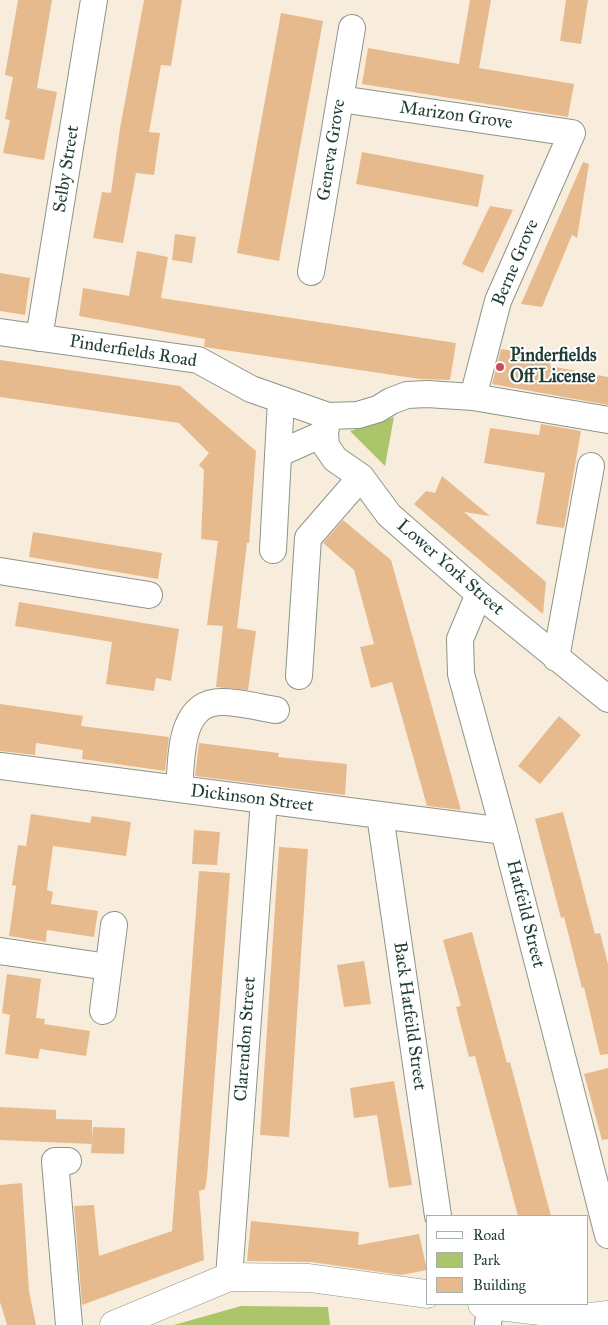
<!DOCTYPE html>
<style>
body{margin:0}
#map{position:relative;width:608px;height:1325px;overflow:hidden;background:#f8eddc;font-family:"IM FELL Great Primer",serif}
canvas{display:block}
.legend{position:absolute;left:426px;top:1215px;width:162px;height:90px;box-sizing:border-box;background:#fff;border:1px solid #a5b1ae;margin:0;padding:6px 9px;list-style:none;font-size:15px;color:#1f3d34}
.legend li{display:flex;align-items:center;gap:10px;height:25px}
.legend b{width:25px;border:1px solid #a5b1ae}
</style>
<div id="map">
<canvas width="608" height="1325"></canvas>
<ul class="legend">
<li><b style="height:6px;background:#fff"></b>Road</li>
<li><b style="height:14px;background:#acc46a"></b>Park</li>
<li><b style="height:14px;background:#e7ba8e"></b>Building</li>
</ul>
</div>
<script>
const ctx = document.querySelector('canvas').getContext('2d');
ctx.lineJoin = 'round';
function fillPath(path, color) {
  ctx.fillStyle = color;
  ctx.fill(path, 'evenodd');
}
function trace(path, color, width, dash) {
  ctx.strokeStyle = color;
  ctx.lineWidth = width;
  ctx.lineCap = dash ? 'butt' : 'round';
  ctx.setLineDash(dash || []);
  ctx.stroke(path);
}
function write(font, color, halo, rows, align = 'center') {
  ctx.font = font + ' "IM FELL Great Primer",serif';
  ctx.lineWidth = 4;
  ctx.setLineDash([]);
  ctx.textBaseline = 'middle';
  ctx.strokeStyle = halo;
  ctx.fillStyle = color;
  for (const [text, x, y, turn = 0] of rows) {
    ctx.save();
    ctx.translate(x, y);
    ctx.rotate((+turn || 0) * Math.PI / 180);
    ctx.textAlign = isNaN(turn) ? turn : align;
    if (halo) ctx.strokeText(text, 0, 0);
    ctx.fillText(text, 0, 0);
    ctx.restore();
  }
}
const green = new Path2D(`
 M394 417 385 466 350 431Z
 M241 1306 328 1307 330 1325H174Z`);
const building = new Path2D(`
 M18 0H52L37 88 57 92 44 160 3 153 10 120 5 119 13 77 5 75Z
 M144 0H182L171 66 161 65 149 132 160 133 154 175 136 173 123 243 93 238 102 192 111 193 120 128Z
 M470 0H491L479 68 574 84 568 117 362 84 368 48 459 64Z
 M566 0H588L581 44 560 41Z
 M281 13 323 21 279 261 237 253Z
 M362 152 484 175 478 207 356 184Z
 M583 162 589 164 577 238 572 235 542 307 521 304Z
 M490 206 513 210 483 273 462 264Z
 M175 234 196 237 192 263 172 260Z
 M137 251 168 257 161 298 456 343 450 380 420 379 204 347 205 339 79 316 83 288 129 296Z
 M0 273 30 278 25 315 0 311Z
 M501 349 552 357 550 366 608 377V405L492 384Z
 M0 360 180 386 256 451 249 543H247L237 628 256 631 248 690 216 687 223 626 207 625 218 541 201 539 204 470 199 465 209 453 179 423 0 397Z
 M541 424 581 431 564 528 536 524 545 473 484 463 490 428 539 435Z
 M442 476 490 516 464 512 546 582 543 614 414 504 426 491 435 493Z
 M343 520 391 560 461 810 427 806 392 682 371 688 360 647 374 644 354 570 323 543Z
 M33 532 162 553 158 579 29 557Z
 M19 602 179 629 171 681 156 678 154 691 106 684 112 642 15 626Z
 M0 704 83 716 81 726 169 737 165 771 82 759 83 750 36 743 35 755 0 751Z
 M559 716 581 735 540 784 518 766Z
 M199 743 279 753 278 757 347 764 345 795 195 776Z
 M563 812 595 934 600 933 608 964V1054L600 1055 584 987 582 988 564 917 561 918 535 819Z
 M31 814 90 823 92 816 131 822 126 856 53 846 47 890 53 892 51 904 98 911 94 937 47 930 46 942 9 936 16 886 12 885 18 845 26 846Z
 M194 830 220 832 217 865 192 864Z
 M279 847 308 849 289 1137 260 1135Z
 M199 871 230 873 207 1177 205 1189 199 1191 204 1260 82 1305 74 1206 94 1205 99 1256 172 1231Z
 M472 932 507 1063 510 1062 551 1216H518L475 1056 469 1057 456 1007 461 1006 443 940Z
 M364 961 371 1004 344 1007 337 965Z
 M7 974 41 979 36 1018 45 1019 44 1024 90 1031 86 1056 40 1049 38 1059 5 1054 10 1015 2 1013Z
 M608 1068V1139L602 1140 584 1074Z
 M394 1081 412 1185 389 1188 377 1115 354 1118 350 1088Z
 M0 1107 56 1110V1119L92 1120V1144L0 1140Z
 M93 1127 125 1128 124 1154 91 1153Z
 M22 1183 29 1291 36 1325H7L0 1302V1185Z
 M251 1221 359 1232 358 1245 419 1234 427 1270 401 1275 311 1262 247 1261Z`);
const minor = new Path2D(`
 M340 99 572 133 498 301 473 397
 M311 272 352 28
 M0 332 198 360 251 389 328 416 358 415 378 409 391 401 407 395 427 394 473 397 608 420
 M39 338 94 0
 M328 416 325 433 326 446 335 459 361 477 389 515 479 594 608 699
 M278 454 325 433
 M273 550 281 400
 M0 571 149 595
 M479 594 460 639 461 674 504 831 608 1235
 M556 658 591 466
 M299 676 308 538 361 477
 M0 766 504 831
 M179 789C182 759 178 702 222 702 239 702 258 707 276 710
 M380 815 438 1216
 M0 951 108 967
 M103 1011 114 925
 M68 1161H55L69 1325
 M229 1277 264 800
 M488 1325 490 1305`);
const tertiary = new Path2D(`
 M482 1304 590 1317 608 1315
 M114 1325 229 1277 309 1278 427 1294`);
const markers = [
 [500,367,5,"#d1495b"]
];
const streetNames = [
 ["Marizon Grove",456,116,8],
 ["Geneva Grove",332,150,-81],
 ["Selby Street",67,169,-81],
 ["Berne Grove",516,263,-67],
 ["Pinderfields Road",133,352,9],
 ["Lower York Street",450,568,41],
 ["Dickinson Street",252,799,7],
 ["Hatfeild Street",525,914,76],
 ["Back Hatfeild Street",409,1016,82],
 ["Clarendon Street",246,1039,-86]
];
const poiNames = [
 ["Pinderfields",510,357],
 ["Off License",510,378]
];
fillPath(green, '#acc46a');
fillPath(building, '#e7ba8e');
trace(minor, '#8c9588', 28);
trace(tertiary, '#8c9588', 29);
trace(minor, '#fff', 26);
trace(tertiary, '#fff', 28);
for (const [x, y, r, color] of markers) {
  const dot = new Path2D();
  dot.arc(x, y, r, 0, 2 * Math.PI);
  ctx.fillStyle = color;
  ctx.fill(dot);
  trace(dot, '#fff', 2);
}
write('18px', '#1f3d34', '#fff', streetNames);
write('bold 18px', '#1f3d34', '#fff', poiNames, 'left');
</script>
